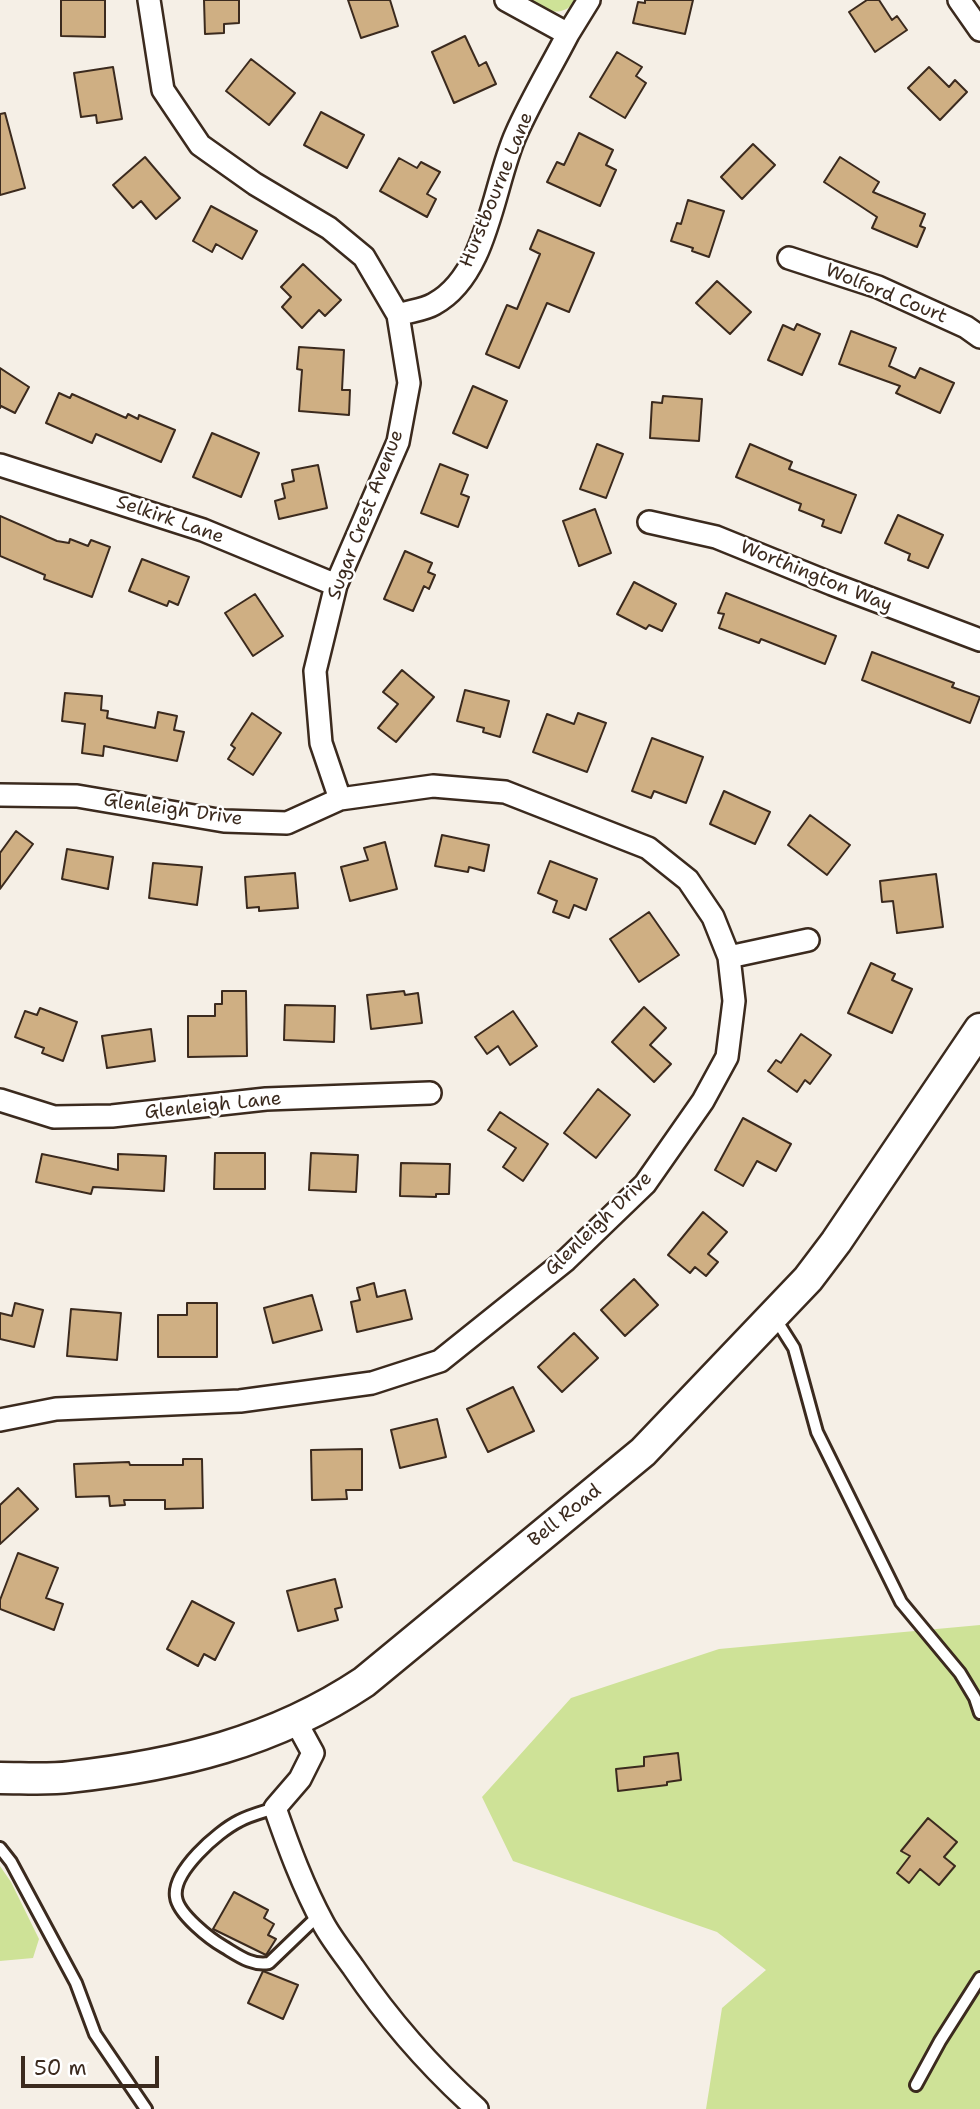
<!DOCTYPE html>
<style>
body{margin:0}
#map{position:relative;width:980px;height:2109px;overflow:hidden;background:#f5efe6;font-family:"Shantell Sans",sans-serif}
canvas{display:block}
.scale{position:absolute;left:21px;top:2056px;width:138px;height:32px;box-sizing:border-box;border:4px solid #3b2a1e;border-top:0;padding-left:9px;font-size:21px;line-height:24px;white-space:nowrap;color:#3b2a1e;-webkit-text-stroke:5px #fff;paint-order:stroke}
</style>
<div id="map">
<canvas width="980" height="2109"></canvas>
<div class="scale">50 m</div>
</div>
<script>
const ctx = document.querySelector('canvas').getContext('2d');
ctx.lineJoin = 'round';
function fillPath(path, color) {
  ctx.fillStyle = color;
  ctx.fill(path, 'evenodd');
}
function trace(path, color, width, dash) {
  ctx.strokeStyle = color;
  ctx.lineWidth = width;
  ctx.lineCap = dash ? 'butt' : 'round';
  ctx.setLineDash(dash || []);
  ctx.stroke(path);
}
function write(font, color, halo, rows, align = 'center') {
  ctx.font = font + ' "Shantell Sans",sans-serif';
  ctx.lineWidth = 5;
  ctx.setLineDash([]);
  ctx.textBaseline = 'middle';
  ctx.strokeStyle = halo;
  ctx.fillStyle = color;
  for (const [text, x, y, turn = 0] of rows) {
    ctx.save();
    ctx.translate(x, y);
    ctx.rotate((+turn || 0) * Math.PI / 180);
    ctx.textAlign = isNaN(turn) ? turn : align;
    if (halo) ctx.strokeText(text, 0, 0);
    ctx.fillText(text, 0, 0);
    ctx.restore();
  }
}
const green = new Path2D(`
 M524 0H577C561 20 543 10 524 0Z
 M980 1625V2109H706L722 2008 766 1970 717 1932 513 1861 482 1797 571 1698 719 1649Z
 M0 1866 11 1882 39 1939 33 1958 0 1961Z`);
const building = new Path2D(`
 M61 0H105V37L61 36Z
 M204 0H239V23L224 24V33L205 34Z
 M348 0H390L398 26 361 38Z
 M645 0H693L685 34 633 23 638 2 645 3Z
 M867 0H879L892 20 897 16 907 30 875 52 849 12Z
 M465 36 479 66 486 62 496 84 454 103 432 52Z
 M617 52 642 67 636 76 646 83 625 118 590 97Z
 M251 59 295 93 269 125 226 91Z
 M113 67 122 119 97 123 96 115 81 117 74 73Z
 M929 67 949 87 955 80 967 92 940 120 908 88Z
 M321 112 364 135 347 168 304 145Z
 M5 113 25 188 0 195V114Z
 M579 133 613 150 606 165 616 170 600 206 547 182 557 162 564 165Z
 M753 144 775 165 742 199 721 177Z
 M145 157 180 198 156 219 141 201 133 208 113 185Z
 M840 157 879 182 873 192 925 214 920 226 925 228 917 247 872 228 877 217 824 182Z
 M399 158 417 168 421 162 440 172 427 194 436 199 427 217 380 191Z
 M688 200 724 211 709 257 692 251 693 248 671 241 677 223 681 224Z
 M211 206 257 231 242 259 216 244 212 252 193 241Z
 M538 230 594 253 569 312 547 303 519 368 486 354 507 305 517 309 540 254 530 249Z
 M303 264 341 300 325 316 319 310 302 328 282 307 291 297 281 287Z
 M717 281 751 312 730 334 696 303Z
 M797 324 820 334 802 375 768 360 783 325 794 330Z
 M851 331 896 348 889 366 915 378 920 368 954 383 940 413 896 393 900 386 839 364Z
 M299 347 344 350 342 390H350L349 415 299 411 302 370 297 369Z
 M0 368 29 387 15 413 1 406 0 408Z
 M473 386 507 401 487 448 453 433Z
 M59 393 70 398 72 394 126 418 128 414 138 419 139 415 175 430 161 462 96 434 92 443 46 423Z
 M663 396 702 399 699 441 650 438 652 402 662 403Z
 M212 433 259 453 241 497 193 477Z
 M597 444 623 454 606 498 580 489Z
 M750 444 792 462 789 469 856 495 841 533 822 526 824 520 799 510 801 504 736 477Z
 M440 464 468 475 461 494 469 497 458 527 421 513Z
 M318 465 327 508 279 519 275 501 285 498 282 484 294 481 292 470Z
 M595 509 611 553 579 566 563 521Z
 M898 515 943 535 928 568 908 560 910 554 885 543Z
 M0 516 57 541 69 543 70 539 88 546 91 540 110 547 92 597 44 579 45 575 0 556Z
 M405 551 432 563 428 572 435 575 429 589 424 586 413 611 384 599Z
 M142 559 189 577 178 605 169 601 167 606 129 591Z
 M634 582 676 604 662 631 649 625 646 629 617 614Z
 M726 593 836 636 825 664 761 639 759 643 719 628 724 614 718 613Z
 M255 594 283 636 253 656 225 613Z
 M872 652 954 683 952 687 980 697 970 723 862 680Z
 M402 670 434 697 396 742 378 728 398 704 383 692Z
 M465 690 509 701 500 737 483 732 484 728 457 721Z
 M65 693 102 696 101 710 108 711 107 718 155 728 158 712 177 716 174 730 184 732 177 761 104 746 103 756 82 753 85 724 62 721Z
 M252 713 281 733 253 775 228 759 235 748 231 745Z
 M578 713 606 723 587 772 533 752 547 714 574 724Z
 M652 738 703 757 686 803 654 791 651 798 632 791Z
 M724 791 770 812 755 844 710 824Z
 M810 815 850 845 827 875 788 845Z
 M16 831 33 844 0 889V853Z
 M442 835 489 845 484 871 469 867 468 872 435 866Z
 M385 842 397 889 350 901 341 867 368 860 364 848Z
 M67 849 113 857 108 889 62 879Z
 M550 861 597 879 586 910 574 905 569 918 553 912 557 901 538 893Z
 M153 863 202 867 197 905 149 898Z
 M295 873 298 908 259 911V907L247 908 245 877Z
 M936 874 943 927 897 933 893 901 882 902 880 881Z
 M649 912 679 955 639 982 610 939Z
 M871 963 895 974 892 980 912 989 892 1033 848 1013Z
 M222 991H246L247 1056 188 1057V1016H215V1004H222Z
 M404 991 405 995 418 993 422 1023 371 1029 367 995Z
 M285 1005 335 1006 334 1042 284 1040Z
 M644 1007 666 1028 650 1045 671 1064 654 1082 612 1042Z
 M40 1008 77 1022 63 1061 42 1053 44 1048 15 1037 25 1011 37 1015Z
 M513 1011 537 1046 510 1065 498 1046 487 1054 475 1037Z
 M151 1029 155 1061 107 1068 102 1036Z
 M801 1034 831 1055 810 1084 805 1080 797 1092 768 1071 776 1060 781 1063Z
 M598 1089 630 1115 596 1158 564 1133Z
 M500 1112 548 1144 523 1181 503 1167 516 1148 488 1130Z
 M743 1118 791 1144 776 1171 757 1161 743 1186 715 1170Z
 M215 1153H265V1189H214Z
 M311 1153 358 1155 356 1192 309 1190Z
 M42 1154 118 1170V1154L166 1156 164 1191 93 1187 91 1194 36 1182Z
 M401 1163 450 1164 449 1194H436V1197L400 1196Z
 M703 1212 727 1232 708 1254 718 1262 706 1276 695 1267 690 1273 668 1255Z
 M634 1279 658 1305 625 1336 601 1310Z
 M374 1283 377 1297 405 1290 412 1319 357 1332 351 1302 360 1300 357 1288Z
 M312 1295 322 1330 273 1343 264 1308Z
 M15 1303 43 1310 34 1347 0 1339V1313L12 1316Z
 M187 1303H217V1357H158V1315H187Z
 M71 1309 121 1313 117 1360 67 1356Z
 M574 1333 598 1358 562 1392 538 1367Z
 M513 1387 534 1431 488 1452 467 1409Z
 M437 1419 446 1457 400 1468 391 1430Z
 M362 1449V1490H346L347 1499 312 1500 311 1450Z
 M183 1459H202L203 1508 165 1509V1500H124L125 1505 110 1506 109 1496 76 1497 74 1464 129 1462 130 1465H183Z
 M18 1488 38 1509 0 1544V1505Z
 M18 1553 58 1568 46 1598 63 1604 54 1630 0 1609V1600Z
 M335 1579 342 1607 335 1609 338 1620 298 1631 287 1591Z
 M192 1601 234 1623 215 1660 204 1654 198 1666 167 1649Z
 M678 1753 681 1780 667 1782V1785L618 1791 616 1769 644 1766V1757Z
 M928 1818 957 1842 944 1857 955 1866 939 1885 920 1869 909 1883 897 1873 910 1856 901 1851Z
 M234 1892 268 1910 264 1918 274 1924 268 1935 276 1939 266 1955 213 1929Z
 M263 1971 298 1985 283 2019 248 2003Z`);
const lane = new Path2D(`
 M775 1318 794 1348 817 1432 901 1602 960 1673 975 1698 980 1713
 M275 1808C263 1812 250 1815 239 1821 217 1832 172 1872 176 1897 178 1914 210 1939 224 1947 239 1956 252 1966 269 1963L319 1915
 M0 1848 11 1862 76 1983 95 2034 146 2109
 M916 2085 940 2041 980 1978`);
const street = new Path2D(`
 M149 0 163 90 200 145 255 184 329 228 364 257 398 315 409 383 398 442 336 585 315 671 321 743 340 799
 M506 0 568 34 589 0
 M959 0 980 30
 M789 258 878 287 966 327 980 337
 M398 315C409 311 424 310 434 304 488 275 493 185 516 134 531 100 551 67 568 34
 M0 465 203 530 336 585
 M649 522 716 537 832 584 980 640
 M0 795 77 796 224 821 287 823 340 799 433 786 505 792 648 848 688 880 713 917 729 957 734 1001 727 1057 703 1101 645 1184 566 1260 440 1361 372 1383 240 1401 56 1409 0 1420
 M729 957 808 940
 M0 1100 54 1117 112 1116 266 1099 430 1093
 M295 1720 313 1753 300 1779 275 1808C289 1848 303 1886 323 1923 331 1938 343 1953 353 1967 389 2020 429 2066 477 2109`);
const secondary = new Path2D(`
 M0 1778C23 1778 47 1780 70 1777 177 1765 274 1742 364 1682L643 1452 808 1279 836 1242 980 1029`);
const streetNames = [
 ["Hurstbourne Lane",497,190,-68],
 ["Wolford Court",886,294,22],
 ["Sugar Crest Avenue",366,515,-69],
 ["Selkirk Lane",170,520,19],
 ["Worthington Way",816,577,22],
 ["Glenleigh Drive",173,810,8],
 ["Glenleigh Lane",213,1106,-6],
 ["Glenleigh Drive",599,1224,-44],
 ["Bell Road",565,1516,-39]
];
fillPath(green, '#cee297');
fillPath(building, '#cfaf83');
trace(building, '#3b2a1e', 2);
trace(lane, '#3b2a1e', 16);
trace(street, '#3b2a1e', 26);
trace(secondary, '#3b2a1e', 35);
trace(lane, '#fff', 10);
trace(street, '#fff', 21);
trace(secondary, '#fff', 30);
write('19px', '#3b2a1e', '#fff', streetNames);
</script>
